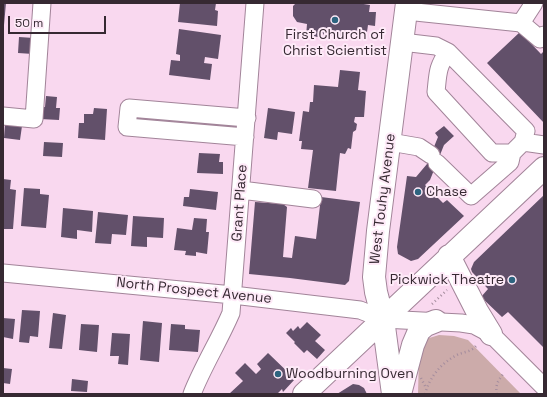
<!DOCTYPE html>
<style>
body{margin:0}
#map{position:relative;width:547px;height:397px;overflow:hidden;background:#f9d8ef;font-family:"Space Grotesk",sans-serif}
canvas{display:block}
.frame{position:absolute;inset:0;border:4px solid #362932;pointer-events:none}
.scale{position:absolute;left:8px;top:16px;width:98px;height:18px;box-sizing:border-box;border:2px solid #362932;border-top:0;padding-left:5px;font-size:12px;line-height:14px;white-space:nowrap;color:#362932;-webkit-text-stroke:3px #feeaf8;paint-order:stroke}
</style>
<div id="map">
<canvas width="547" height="397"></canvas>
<div class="frame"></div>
<div class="scale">50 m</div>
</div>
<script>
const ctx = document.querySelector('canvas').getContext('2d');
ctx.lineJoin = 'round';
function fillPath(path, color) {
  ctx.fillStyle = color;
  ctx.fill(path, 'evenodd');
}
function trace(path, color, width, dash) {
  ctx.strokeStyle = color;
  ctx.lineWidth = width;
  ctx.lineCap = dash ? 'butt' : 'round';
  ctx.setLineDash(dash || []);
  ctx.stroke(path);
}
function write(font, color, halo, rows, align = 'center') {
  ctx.font = font + ' "Space Grotesk",sans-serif';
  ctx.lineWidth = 4;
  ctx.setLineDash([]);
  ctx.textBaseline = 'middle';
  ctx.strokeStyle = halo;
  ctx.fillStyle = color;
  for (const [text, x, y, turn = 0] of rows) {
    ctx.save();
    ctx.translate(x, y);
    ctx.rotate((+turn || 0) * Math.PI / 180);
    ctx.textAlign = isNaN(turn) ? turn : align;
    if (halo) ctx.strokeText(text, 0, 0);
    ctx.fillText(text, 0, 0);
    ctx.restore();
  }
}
const green = new Path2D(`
 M439 335 454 336 468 340 521 394H418L419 355 426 339Z`);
const building = new Path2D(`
 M3 3H6L4 25H3Z
 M180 3H216L215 10 218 11 217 26 178 22Z
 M296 3H357L370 5 369 12H376L375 26 368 25 367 32 355 31 347 38 324 35 321 31H319V37L306 36 307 24 297 22 293 16V6Z
 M179 29 221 35 218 59 205 57 204 63 212 64 210 80 169 75 171 60 180 61V55L176 54Z
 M520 32 541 54 544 51V123L487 63Z
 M19 37 34 38 33 54 18 53Z
 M340 70 360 72 358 90 366 91 364 117H355L354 122 357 124 356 130 353 132 351 149 348 148 345 154 340 153 336 191 308 188 313 150 301 149 302 141H299L303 111 309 112 310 102H313L314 85 338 87Z
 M46 96 57 97 56 108H60L59 120 40 119 41 107H45Z
 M94 108 107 109 105 140 78 138 79 123H84V114H93Z
 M268 108 295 112 292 134 278 132 277 140 264 138Z
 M5 124 22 126 20 140 4 138Z
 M444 126 454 136 444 145 430 180 425 185 443 203 447 200 464 216 418 259 411 261 398 254 397 247 407 176 416 177 427 164 438 137 435 133Z
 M44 142 63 143 62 157 43 156Z
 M199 153 220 154 219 162H223V174L197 173Z
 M3 179 11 180 10 189 16 190 13 229H3Z
 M24 188 40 189V194L49 195 46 228 21 226Z
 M190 189 218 192 216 210 183 206 184 197H189Z
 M544 195V348L508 312 502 317 481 297 488 289 472 272 471 269 474 262Z
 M321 197 360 202 349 281 345 285 290 278 249 274 255 202 283 204 287 207 283 257 292 258 295 236 316 239Z
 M63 208 93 211 92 232 77 230V239L61 237Z
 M98 212 128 215 126 235 112 234 111 244 95 243Z
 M133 216 164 218 163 238 147 237V247L131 246Z
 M194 218 207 219 206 232H209L207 254 196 252V256L185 255 186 251 174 250 177 228 192 230Z
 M22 310 40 311 38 337 30 336 29 343 19 342Z
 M53 313 66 315 62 349 49 348Z
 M3 318 15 319 13 339 3 337Z
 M143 321 162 323 159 362 140 360Z
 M307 322 321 335 315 341 325 350 317 359 307 350 304 353 294 343 295 342 286 333 291 328 293 331 298 326 300 329Z
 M81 324 99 325 97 352 79 350Z
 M171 324 185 325V329L200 330 198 352 169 350Z
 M112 333 130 334 128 365 118 364 119 356H110Z
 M268 353 295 379 283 392 282 389 277 394H229L243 381 235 373 245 363 256 374 261 369 257 364Z
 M3 368 12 369 10 384 3 383Z
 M72 379 88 381 87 392 71 391Z
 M353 384 359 385 364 388 367 394H337Z`);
const path = new Path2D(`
 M432 304 447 290
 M421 378 426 388
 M425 394C430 376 442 362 459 354 465 352 472 351 476 346
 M497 394C495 385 498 381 503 374`);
const minor = new Path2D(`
 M406 11 521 23 540 39 544 35
 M521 23 534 3
 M402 42 436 46 448 52 526 131 523 142 512 153 510 162 471 196 437 163
 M448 52C437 67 438 74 436 92L492 153H512
 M3 116 34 119 42 3
 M245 137 127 127 129 108 247 118
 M390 142 419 147 431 155
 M523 142 544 145
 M241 190 313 199
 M3 273 233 295 360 310 383 319 461 323 474 325 491 334 544 387
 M192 394C203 366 219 341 231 313L255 3`);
const major = new Path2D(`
 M449 256 477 311 491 334
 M304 394 544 168
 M393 394 383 319 376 292 374 277 378 231 407 3
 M400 394 413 345 419 331 426 325 436 321`);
const markers = [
 [335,20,4,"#2d647f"],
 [418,192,4,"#2d647f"],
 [512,280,4,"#2d647f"],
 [278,374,4,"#2d647f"]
];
const poiNames = [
 ["First Church of",335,35,"center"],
 ["Christ Scientist",335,51,"center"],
 ["Chase",426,192],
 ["Pickwick Theatre",504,280,"right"],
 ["Woodburning Oven",286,374]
];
const streetNames = [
 ["West Touhy Avenue",383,199,-83],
 ["Grant Place",240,203,-86],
 ["North Prospect Avenue",194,291,6]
];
fillPath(green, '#ccabaa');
fillPath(building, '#62506a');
trace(minor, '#a28499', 19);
trace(major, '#a28499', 24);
trace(path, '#a48c9d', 2.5, [1, 3]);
trace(minor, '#fff', 17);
trace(major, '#fff', 22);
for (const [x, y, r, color] of markers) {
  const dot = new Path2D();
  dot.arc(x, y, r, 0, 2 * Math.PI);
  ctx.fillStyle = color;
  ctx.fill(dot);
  trace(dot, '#feeaf8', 1.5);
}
write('14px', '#362932', '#feeaf8', poiNames, 'left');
write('14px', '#362932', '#feeaf8', streetNames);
</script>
